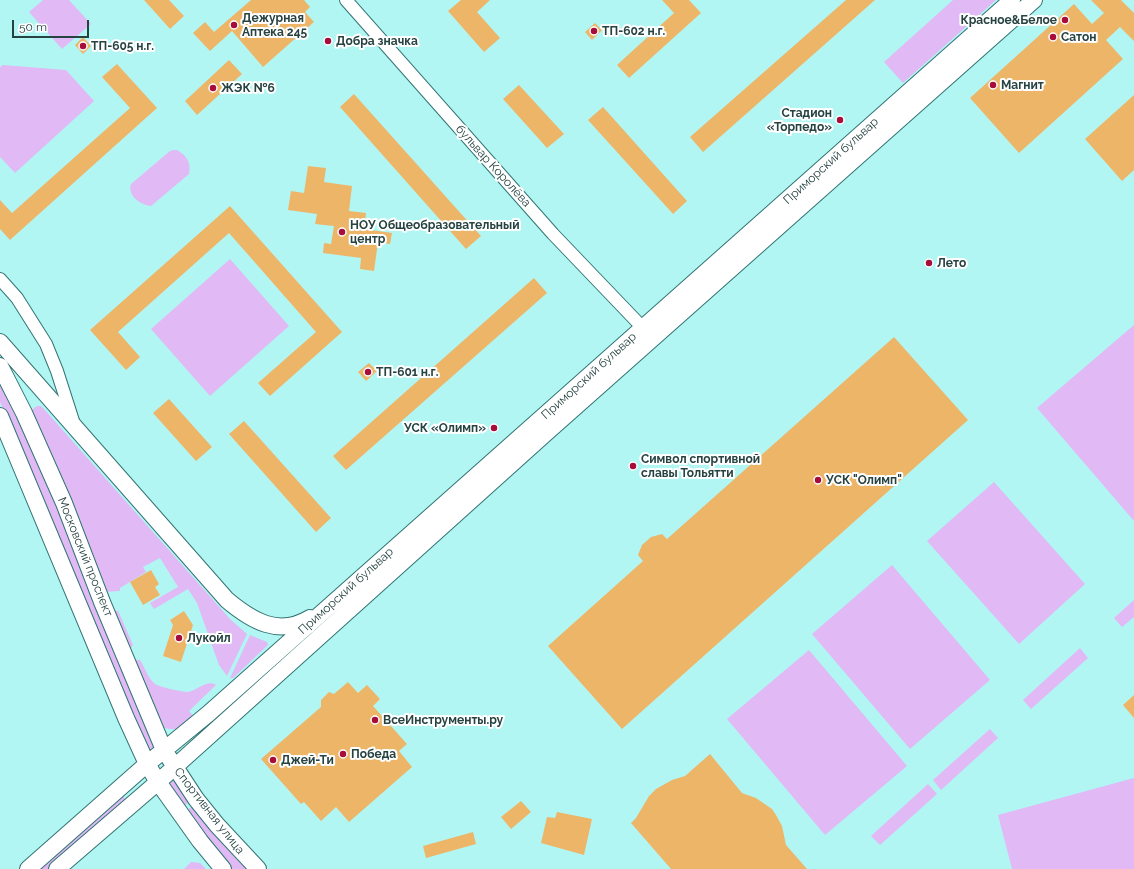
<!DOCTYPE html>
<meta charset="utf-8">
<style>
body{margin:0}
#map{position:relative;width:1134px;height:869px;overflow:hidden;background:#b2f6f4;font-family:Raleway,sans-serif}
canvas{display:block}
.scale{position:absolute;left:12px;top:20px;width:77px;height:18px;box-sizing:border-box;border:2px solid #264241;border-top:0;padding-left:5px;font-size:12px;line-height:14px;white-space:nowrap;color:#264241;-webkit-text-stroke:3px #fff;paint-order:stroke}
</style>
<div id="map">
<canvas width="1134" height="869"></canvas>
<div class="scale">50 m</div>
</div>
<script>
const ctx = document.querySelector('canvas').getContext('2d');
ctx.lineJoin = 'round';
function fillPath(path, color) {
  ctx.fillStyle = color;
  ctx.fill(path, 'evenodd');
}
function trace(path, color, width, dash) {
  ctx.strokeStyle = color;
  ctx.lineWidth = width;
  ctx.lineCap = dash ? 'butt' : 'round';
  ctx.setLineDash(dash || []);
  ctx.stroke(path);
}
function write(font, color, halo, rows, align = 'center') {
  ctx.font = font + ' Raleway,sans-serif';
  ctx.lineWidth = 4;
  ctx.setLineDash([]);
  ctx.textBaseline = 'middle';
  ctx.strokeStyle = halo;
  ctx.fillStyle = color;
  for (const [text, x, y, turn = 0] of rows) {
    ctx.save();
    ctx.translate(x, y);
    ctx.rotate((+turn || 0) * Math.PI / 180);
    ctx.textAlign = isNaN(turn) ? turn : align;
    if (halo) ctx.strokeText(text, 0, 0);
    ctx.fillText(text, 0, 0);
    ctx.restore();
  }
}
const green = new Path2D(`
 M43 0H69L91 24 62 49 29 12Z
 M953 0H996L903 83 884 62Z
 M3 65 66 70 94 101 15 173 0 157V67Z
 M173 150H177C187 156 191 162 189 174L151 206C140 205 127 195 131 184L170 151Z
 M230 259 289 326 210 396 151 329Z
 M1134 325V521L1037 408Z
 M0 379 49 486 155 748 151 752 147 749 29 465 0 402Z
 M37 406H41L44 409 230 619 247 634 227 676 219 665 197 603 188 589 154 609 150 603 178 587 160 558 143 567 146 572 120 588V591L103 592 30 413 34 408Z
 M994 482 1085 584 1019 644 927 541Z
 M892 565 990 680 910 749 812 634Z
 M1134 600V617L1122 627 1114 618Z
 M114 610 118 611 119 613 133 645 131 648 128 649 113 611Z
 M250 635 267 642 268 645 233 678H230Z
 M1080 648 1088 658 1031 709 1023 700Z
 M809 650 907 766 825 835 727 719Z
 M135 660H140C145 668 148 678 155 684 159 687 183 692 188 692 197 691 207 679 216 685L189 711 194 717C182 726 178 733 162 727Z
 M990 729 998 738 941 790 933 780Z
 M1134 778V869H1012L998 815Z
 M171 779 177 784 190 801 182 808 168 782Z
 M928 784 937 794 880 845 871 836Z
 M121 795 125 798 124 803 48 869H36Z
 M194 805 250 869H232L185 812Z
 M191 862 200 863 206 869H184Z`);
const building = new Path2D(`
 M144 0H169L184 16 170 29Z
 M251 0H304L310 7 305 12 314 22 263 67 232 31 210 51 193 33 205 22 214 32Z
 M461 0H490L477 12 500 38 484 52 448 11Z
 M662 0H689L701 13 629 78 617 65 674 13Z
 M846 0H875L703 152 690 137Z
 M1091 0H1121L1134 13V41L1120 27 1106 40 1123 59 1019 153 970 98 1074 4 1092 24 1104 13Z
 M595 23 602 30 592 40 585 32Z
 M83 37 91 46 83 54 75 45Z
 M229 60 242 74 197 115 185 101Z
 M117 64 157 108 10 240 0 229V200L12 213 130 108 102 77Z
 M519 85 564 134 547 148 503 99Z
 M354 94 481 236 466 249 340 107Z
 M1134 95V170L1122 181 1085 139Z
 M603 107 687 201 673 214 588 120Z
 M308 166 326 168 324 182 352 186 349 211 366 213 364 229 392 233 390 244 378 242 374 271 360 269 361 258 323 253 324 243 331 244 334 226 315 224 317 214 288 210 291 191 304 193Z
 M230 206 342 332 270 396 258 383 316 332 229 233 118 332 140 357 126 370 90 330Z
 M534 278 547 293 346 470 333 456Z
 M894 337 968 420 622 729 548 646 643 561 638 555 642 545 651 537 662 534 667 539Z
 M369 363 377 371 366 381 358 372Z
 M169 399 212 447 196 461 153 413Z
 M244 421 331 518 316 532 229 434Z
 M151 570 159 584 155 587 160 595 143 605 130 582Z
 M184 611 193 625 181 662 163 656 173 625 170 620Z
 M348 682 358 693 367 685 380 699 373 706 407 744 399 751 412 767 349 822 336 807 321 821 304 802 301 804 261 759 321 707V700L329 692 334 694Z
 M1134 695V718L1123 705Z
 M710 754 742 793 756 798 772 809 776 815 782 826 786 845 807 869H671L631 823 636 818 649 796 656 789 672 780 685 776Z
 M521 801 531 812 511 829 501 817Z
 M557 812 592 819 584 855 541 843 547 817 555 818Z
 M473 832 476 844 426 858 423 846Z`);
const minor = new Path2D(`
 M346 0 553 234 643 328
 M0 279 17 298 46 344 57 371 74 424`);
const major = new Path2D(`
 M0 342 227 600C252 621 279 637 310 618
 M0 366 24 413 64 503 102 602 164 750 196 799 217 825 258 869
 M0 416 126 718 147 764 158 782 200 841 223 869
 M28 869 147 764 208 714 1012 0
 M57 869 158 782 546 433 1034 0`);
const markers = [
 [1065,20,4,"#a60d3b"],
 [234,25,4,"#a60d3b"],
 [594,31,4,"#a60d3b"],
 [1053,37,4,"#a60d3b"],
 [328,41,4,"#a60d3b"],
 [83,46,4,"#a60d3b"],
 [993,85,4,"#a60d3b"],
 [213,88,4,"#a60d3b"],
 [840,120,4,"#a60d3b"],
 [342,232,4,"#a60d3b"],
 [929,263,4,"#a60d3b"],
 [368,372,4,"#a60d3b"],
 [494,428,4,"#a60d3b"],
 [633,466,4,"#a60d3b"],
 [818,480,4,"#a60d3b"],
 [179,638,4,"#a60d3b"],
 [375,720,4,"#a60d3b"],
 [343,754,4,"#a60d3b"],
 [273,760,4,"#a60d3b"]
];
const poiNames = [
 ["Дежурная",242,18],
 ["Аптека 245",242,32],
 ["Красное&Белое",1057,20,"right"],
 ["ТП-602 н.г.",602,31],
 ["Сатон",1061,37],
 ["Добра значка",336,41],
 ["ТП-605 н.г.",91,46],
 ["Магнит",1001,85],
 ["ЖЭК №6",221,88],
 ["Стадион",832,113,"right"],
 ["«Торпедо»",832,127,"right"],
 ["НОУ Общеобразовательный",350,225],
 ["центр",350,239],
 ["Лето",937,263],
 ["ТП-601 н.г.",376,372],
 ["УСК «Олимп»",486,428,"right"],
 ["Символ спортивной",641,459],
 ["славы Тольятти",641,473],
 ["УСК \"Олимп\"",826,480],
 ["Лукойл",187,638],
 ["ВсеИнструменты.ру",383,720],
 ["Победа",351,754],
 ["Джей-Ти",281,760]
];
const streetNames = [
 ["Приморский бульвар",831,161,-42],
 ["бульвар Королёва",493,166,48],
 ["Приморский бульвар",589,376,-42],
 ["Московский проспект",85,557,68],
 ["Приморский бульвар",346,591,-42],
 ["Спортивная улица",209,811,52]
];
fillPath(green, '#e0b9f5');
fillPath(building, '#edb568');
trace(minor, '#317473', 14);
trace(major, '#317473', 18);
trace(minor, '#fff', 12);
trace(major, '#fff', 16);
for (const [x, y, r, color] of markers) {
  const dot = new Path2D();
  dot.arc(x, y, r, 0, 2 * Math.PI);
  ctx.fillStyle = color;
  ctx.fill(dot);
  trace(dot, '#fff', 1.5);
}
write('bold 12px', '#264241', '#fff', poiNames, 'left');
write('12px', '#264241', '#fff', streetNames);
</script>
